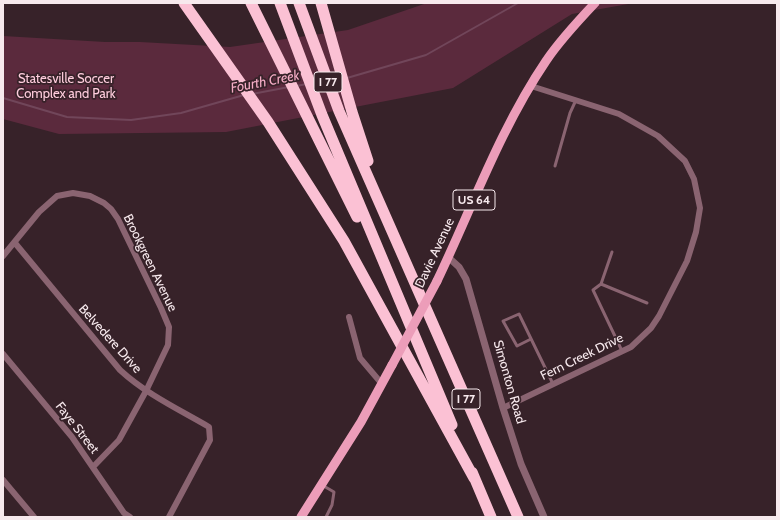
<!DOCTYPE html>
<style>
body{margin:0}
#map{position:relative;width:780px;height:520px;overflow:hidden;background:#372229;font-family:Cabin,sans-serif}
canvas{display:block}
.frame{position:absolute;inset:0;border:4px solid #f7e9ed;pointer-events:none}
</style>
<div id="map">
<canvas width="780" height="520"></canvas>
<div class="frame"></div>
</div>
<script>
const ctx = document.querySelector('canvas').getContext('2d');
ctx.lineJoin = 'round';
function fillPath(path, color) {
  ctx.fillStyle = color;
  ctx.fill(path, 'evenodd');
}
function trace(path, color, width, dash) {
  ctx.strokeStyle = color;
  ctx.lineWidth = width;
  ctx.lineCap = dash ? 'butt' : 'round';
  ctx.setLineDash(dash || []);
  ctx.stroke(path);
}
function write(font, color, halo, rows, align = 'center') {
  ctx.font = font + ' Cabin,sans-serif';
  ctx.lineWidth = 3.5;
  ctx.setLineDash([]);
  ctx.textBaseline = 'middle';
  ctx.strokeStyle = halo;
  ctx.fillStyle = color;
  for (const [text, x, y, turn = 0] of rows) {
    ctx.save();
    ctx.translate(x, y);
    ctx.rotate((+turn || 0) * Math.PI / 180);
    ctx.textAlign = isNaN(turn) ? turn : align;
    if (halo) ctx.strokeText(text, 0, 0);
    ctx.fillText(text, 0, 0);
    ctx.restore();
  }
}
const green = new Path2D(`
 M427 3H634L572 14 453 88 226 132 59 134 3 119V36L105 42H140L230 47 348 30Z`);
const stream = new Path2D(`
 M347 78 426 55 518 3
 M313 83 325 81
 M296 86 307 84
 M252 94 289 87
 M3 98 67 117 131 120 181 113 244 95`);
const service = new Path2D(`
 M555 166 570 113 576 100
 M612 252 601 284 593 290 622 351
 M601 284 647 303
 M531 339 517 346 503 321 519 314 553 384
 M322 485 334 492 332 505 326 517`);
const minor = new Path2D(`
 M15 243 120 370C146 394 178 409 209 427L210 440 169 517
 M3 256 39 212 57 196 73 193 90 196 104 203 111 209 118 219 161 308 169 327 168 345 146 391 119 440 93 467
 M349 317 360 358 382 384
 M3 354 72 437 124 513 130 517
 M503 408 631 347 651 328 659 316 687 261 696 232 700 208 694 179 685 161 658 136 619 114 531 86
 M3 480 34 517`);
const tertiary = new Path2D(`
 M448 257 459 267 466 279 503 408 521 464 544 517`);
const primary = new Path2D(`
 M437 281C472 208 500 129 546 61 560 40 578 21 595 3
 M301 517 361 422 392 365`);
const motorway = new Path2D(`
 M184 3 268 122 344 241 474 478
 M251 3 357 217
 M280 3 322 115 452 425
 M299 3 339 111 518 517
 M321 3 352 112 368 161
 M472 472 491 517`);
const primaryBridge = new Path2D(`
 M392 365 437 281`);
const shields = [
 [328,82,28],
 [474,200,42],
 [466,399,28]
];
const shieldNames = [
 ["I 77",328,82],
 ["US 64",474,200],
 ["I 77",466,399]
];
const parkNames = [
 ["Statesville Soccer",66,79],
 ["Complex and Park",66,94]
];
const streetNames = [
 ["Davie Avenue",435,253,-65],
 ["Brookgreen Avenue",150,263,64],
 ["Belvedere Drive",110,339,48],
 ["Fern Creek Drive",582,357,-26],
 ["Simonton Road",509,382,74],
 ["Faye Street",77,428,52]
];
const waterNames = [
 ["Fourth Creek",265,82,-11]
];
fillPath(green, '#5b2a3d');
trace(stream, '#71465a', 2);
trace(service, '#8a6471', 3);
trace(minor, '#8a6471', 6);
trace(tertiary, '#8a6471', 7);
trace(primary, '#ec9db9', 9);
trace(motorway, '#fbc1d4', 11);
trace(primaryBridge, '#ec9db9', 9);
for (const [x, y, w] of shields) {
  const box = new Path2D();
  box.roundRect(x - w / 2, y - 10, w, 20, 3);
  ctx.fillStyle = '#372229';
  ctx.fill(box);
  trace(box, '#f7e9ed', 1);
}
write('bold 12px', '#f7e9ed', null, shieldNames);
write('13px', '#ffcddd', '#372229', parkNames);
write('13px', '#f7e9ed', '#372229', streetNames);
write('italic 14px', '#f4acc5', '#372229', waterNames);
</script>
